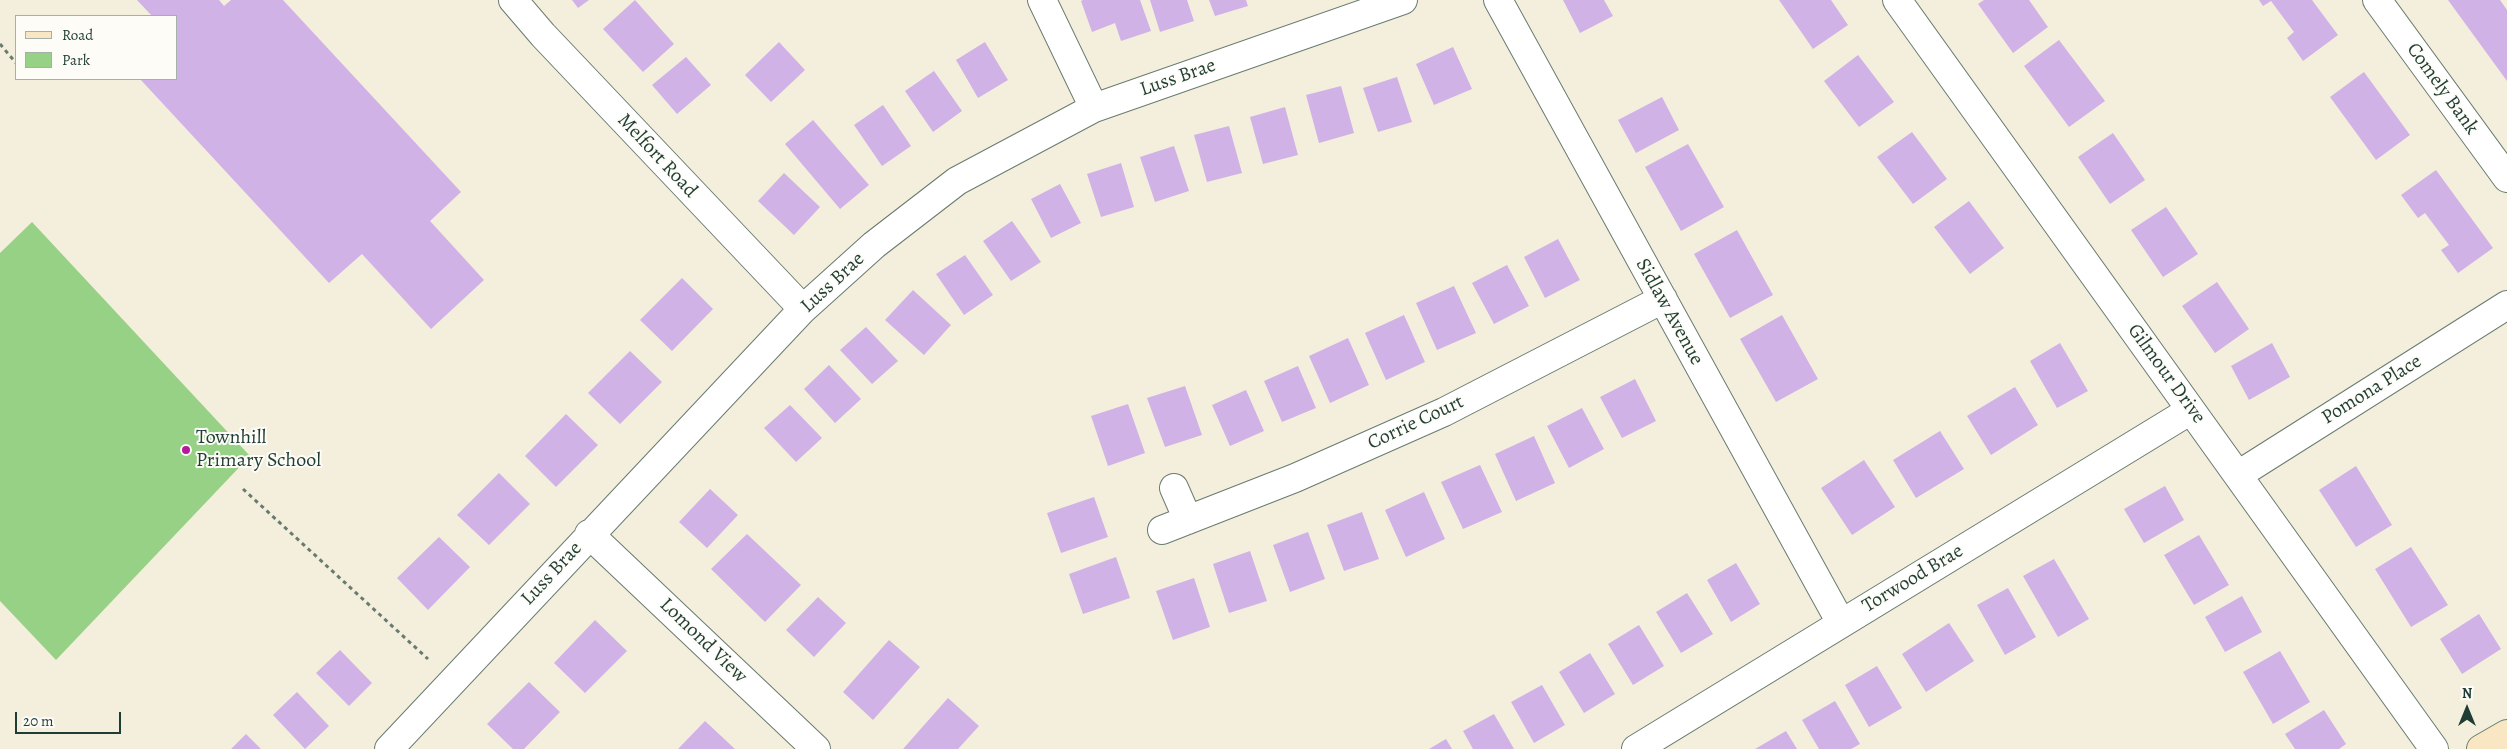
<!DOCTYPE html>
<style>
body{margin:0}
#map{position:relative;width:2507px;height:749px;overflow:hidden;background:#f3efdc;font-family:Alegreya,serif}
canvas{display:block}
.legend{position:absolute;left:15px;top:15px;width:162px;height:65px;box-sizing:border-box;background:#fdfcf7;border:1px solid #a4b0a9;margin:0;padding:6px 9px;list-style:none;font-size:15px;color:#1f3d34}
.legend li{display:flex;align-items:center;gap:10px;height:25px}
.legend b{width:25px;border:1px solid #a4b0a9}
.north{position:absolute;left:2442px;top:684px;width:50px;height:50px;-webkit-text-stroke:4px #fdfcf7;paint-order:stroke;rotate:0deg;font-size:14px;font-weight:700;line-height:20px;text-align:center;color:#1f3d34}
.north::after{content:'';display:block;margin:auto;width:18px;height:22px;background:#1f3d34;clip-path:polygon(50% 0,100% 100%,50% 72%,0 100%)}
.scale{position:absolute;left:15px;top:712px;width:106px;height:22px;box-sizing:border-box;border:2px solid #1f3d34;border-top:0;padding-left:6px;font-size:15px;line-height:18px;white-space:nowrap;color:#1f3d34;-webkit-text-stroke:4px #fdfcf7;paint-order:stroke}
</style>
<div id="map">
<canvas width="2507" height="749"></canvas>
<ul class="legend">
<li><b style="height:6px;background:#f9e7c3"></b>Road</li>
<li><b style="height:14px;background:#96d185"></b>Park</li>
</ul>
<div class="north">N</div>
<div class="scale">20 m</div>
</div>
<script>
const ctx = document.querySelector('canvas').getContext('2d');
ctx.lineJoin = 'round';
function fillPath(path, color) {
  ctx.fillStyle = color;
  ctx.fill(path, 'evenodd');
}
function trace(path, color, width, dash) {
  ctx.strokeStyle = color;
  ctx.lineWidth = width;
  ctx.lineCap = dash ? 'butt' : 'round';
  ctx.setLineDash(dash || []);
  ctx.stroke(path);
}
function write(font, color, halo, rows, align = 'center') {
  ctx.font = font + ' Alegreya,serif';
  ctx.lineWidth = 4;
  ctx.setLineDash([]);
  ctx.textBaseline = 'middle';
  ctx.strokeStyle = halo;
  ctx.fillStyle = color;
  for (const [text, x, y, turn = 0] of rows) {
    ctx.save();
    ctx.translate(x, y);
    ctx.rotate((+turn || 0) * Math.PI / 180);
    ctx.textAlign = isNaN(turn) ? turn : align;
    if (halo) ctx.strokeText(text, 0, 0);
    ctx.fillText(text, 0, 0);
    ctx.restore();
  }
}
const green = new Path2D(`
 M32 222 250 456 56 660 0 601V253Z`);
const building = new Path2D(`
 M137 0H219L224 6 231 0H283L461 192 430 221 484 280 431 329 362 254 329 283 140 79H176V16H152Z
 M572 0H589L578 8Z
 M635 0 674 44 643 72 603 29Z
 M1083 0H1140L1151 31 1121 41 1115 23 1092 32 1081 1Z
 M1150 0H1187L1194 21 1160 32Z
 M1209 0H1246L1248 6 1215 16Z
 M1563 0H1604L1613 16 1580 33Z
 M1779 0H1831L1848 25 1813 49Z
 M1984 0H2029L2048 27 2013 53 1978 4Z
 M2259 0H2312L2338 35 2303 61 2287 38 2294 32 2271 1 2263 6Z
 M2448 0H2500L2507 10V81Z
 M2059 40 2105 101 2069 127 2024 66Z
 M779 42 805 70 771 102 745 75Z
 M985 42 1008 80 978 98 956 60Z
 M1453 47 1472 89 1434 105 1416 64Z
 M1858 55 1894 102 1859 127 1824 81Z
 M686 57 711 85 677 114 652 85Z
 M934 71 962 111 933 132 905 91Z
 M2364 72 2410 135 2376 160 2330 97Z
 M1397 77 1412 122 1378 132 1363 88Z
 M1341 86 1354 133 1319 143 1306 95Z
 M1662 97 1679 130 1636 153 1618 120Z
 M883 105 911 146 882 166 854 125Z
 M1285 107 1298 155 1263 164 1250 117Z
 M813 120 869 185 840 209 785 144Z
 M1229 126 1242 173 1207 182 1194 135Z
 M1912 132 1947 179 1913 204 1877 157Z
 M2113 133 2145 180 2110 204 2078 157Z
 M1688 144 1724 207 1681 231 1645 167Z
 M1174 146 1189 191 1155 202 1140 157Z
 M1121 163 1134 207 1101 217 1087 174Z
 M2436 170 2493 248 2458 273 2441 250 2449 245 2425 213 2418 218 2401 195Z
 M784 173 820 207 794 235 758 201Z
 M1060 184 1081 223 1051 238 1031 199Z
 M1969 201 2004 248 1970 274 1934 227Z
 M2166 207 2198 254 2163 277 2131 230Z
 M1012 221 1041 262 1011 281 983 241Z
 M1737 230 1773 295 1730 318 1694 254Z
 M1558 239 1580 280 1545 298 1524 257Z
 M965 255 993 295 964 315 936 274Z
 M1507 265 1529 306 1494 324 1472 283Z
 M682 278 713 309 672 351 640 320Z
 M2217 282 2249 329 2215 353 2182 306Z
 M1454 286 1476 333 1437 350 1416 303Z
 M913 290 951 325 924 355 885 320Z
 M1404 315 1425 362 1386 380 1365 333Z
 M1782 315 1818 379 1776 402 1740 339Z
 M866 327 898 361 872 384 840 350Z
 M1348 338 1369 385 1330 403 1309 356Z
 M2060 343 2088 391 2057 408 2030 361Z
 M2272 343 2290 377 2249 400 2231 366Z
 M630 351 662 382 620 424 588 393Z
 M829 365 861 399 835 423 804 389Z
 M1298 366 1316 408 1282 422 1264 381Z
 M1635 379 1656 421 1622 438 1600 397Z
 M1185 386 1202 435 1165 447 1147 398Z
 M2015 387 2038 425 1991 455 1967 416Z
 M1246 390 1264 431 1230 446 1212 405Z
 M1128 404 1145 453 1108 466 1091 416Z
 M790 405 822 438 796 462 764 428Z
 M1582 408 1604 449 1569 468 1547 426Z
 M566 414 598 445 556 487 525 456Z
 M1940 431 1964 469 1916 498 1893 460Z
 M1534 436 1555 483 1516 501 1495 454Z
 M1864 460 1895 507 1852 535 1821 488Z
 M1480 465 1502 512 1463 529 1441 482Z
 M2356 466 2392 525 2356 547 2319 490Z
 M499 473 530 504 489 545 457 515Z
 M2165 486 2184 520 2144 543 2124 509Z
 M710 489 738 515 707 548 679 522Z
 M1424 492 1445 539 1406 557 1385 510Z
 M1094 497 1108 537 1061 553 1047 513Z
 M1362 512 1379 559 1344 571 1327 525Z
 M1308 532 1325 579 1290 592 1273 545Z
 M747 534 801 585 765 622 711 569Z
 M2199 535 2229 585 2194 605 2164 555Z
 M439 537 470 567 428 610 397 578Z
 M2411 547 2448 605 2411 627 2375 569Z
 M1250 551 1267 601 1229 613 1213 564Z
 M1116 557 1130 598 1083 614 1069 574Z
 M2054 559 2089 619 2058 637 2023 576Z
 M1736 563 1760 604 1731 622 1707 580Z
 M1194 578 1210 627 1173 640 1156 591Z
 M2008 588 2036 637 2005 655 1977 605Z
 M1687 593 1713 634 1681 653 1656 612Z
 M2242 596 2262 632 2225 652 2205 617Z
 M818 597 846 623 814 657 786 630Z
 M2479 614 2501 649 2462 674 2440 639Z
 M595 620 627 651 585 693 554 663Z
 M1949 623 1974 661 1926 692 1902 654Z
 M1639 625 1664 666 1633 685 1608 644Z
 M889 640 920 667 873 720 843 692Z
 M340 650 372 683 349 706 316 673Z
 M2280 651 2310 702 2273 724 2243 672Z
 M1590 653 1615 694 1584 713 1559 672Z
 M1877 666 1902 708 1869 727 1845 685Z
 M529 682 560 712 524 749H513L487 724Z
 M1542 685 1565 725 1534 743 1511 702Z
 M297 692 329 726 305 749 273 715Z
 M948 698 979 726 958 749H903Z
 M1835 701 1860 744 1851 749H1819L1802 720Z
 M2324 710 2346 744 2339 749H2295L2285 734Z
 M1494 714 1514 749H1473L1463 731Z
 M705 721 735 749H678Z
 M1786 731 1797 749H1755Z
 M246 734 261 749H231Z
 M1446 739 1452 749H1429Z`);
const path = new Path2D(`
 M0 44 16 63
 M243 489 428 659`);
const street = new Path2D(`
 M513 0 543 35 803 309
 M1042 0 1094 108
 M1498 0 1841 623
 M1897 0 2434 749
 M2377 0 2507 178
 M2238 475 2507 305
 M1174 488 1188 520
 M1162 530 1295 478 1444 412 1663 299
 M589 534 816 749
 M389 749 803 309 874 245 957 181 1094 108 1403 0
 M1636 749 2191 410`);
const secondary = new Path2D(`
 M2481 749 2507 734`);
const markers = [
 [186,450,5,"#b5179e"]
];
const streetNames = [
 ["Luss Brae",1178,78,-19],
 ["Comely Bank",2442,89,54],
 ["Melfort Road",657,156,47],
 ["Luss Brae",833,283,-43],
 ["Sidlaw Avenue",1669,312,61],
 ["Gilmour Drive",2166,374,54],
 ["Pomona Place",2372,390,-32],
 ["Corrie Court",1416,423,-25],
 ["Luss Brae",552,574,-47],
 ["Torwood Brae",1913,579,-31],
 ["Lomond View",703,641,44]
];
const poiNames = [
 ["Townhill",196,438],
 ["Primary School",196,461]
];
fillPath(green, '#96d185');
fillPath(building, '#d0b2e7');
trace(street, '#697b6f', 30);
trace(secondary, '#697b6f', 30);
trace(path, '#697b6f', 3, [4, 4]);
trace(street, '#fff', 28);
trace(secondary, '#f9e7c3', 28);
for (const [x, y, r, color] of markers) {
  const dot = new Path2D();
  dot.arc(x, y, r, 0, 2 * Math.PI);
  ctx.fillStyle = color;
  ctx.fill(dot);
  trace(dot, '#fdfcf7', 2);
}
write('20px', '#1f3d34', '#fdfcf7', streetNames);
write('20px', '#1f3d34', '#fdfcf7', poiNames, 'left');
</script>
